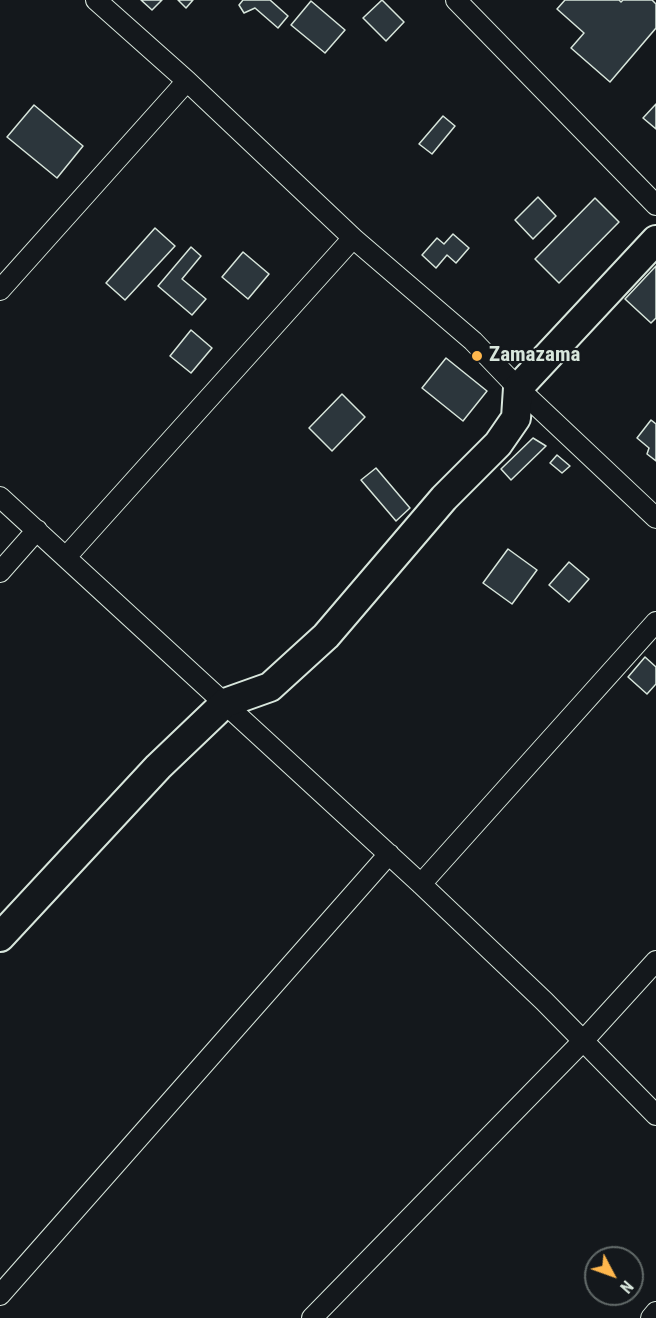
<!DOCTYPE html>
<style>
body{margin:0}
#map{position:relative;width:656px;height:1318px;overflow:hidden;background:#14181c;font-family:"Roboto Condensed",sans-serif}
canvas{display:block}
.north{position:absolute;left:584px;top:1246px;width:60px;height:60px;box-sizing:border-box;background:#14181c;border:2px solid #626a69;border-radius:50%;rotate:131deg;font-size:16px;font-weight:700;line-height:24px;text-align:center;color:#d8e6dc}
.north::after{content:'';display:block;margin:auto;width:21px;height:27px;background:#ffb74d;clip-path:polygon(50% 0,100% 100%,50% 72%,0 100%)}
</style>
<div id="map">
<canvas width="656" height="1318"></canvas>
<div class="north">N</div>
</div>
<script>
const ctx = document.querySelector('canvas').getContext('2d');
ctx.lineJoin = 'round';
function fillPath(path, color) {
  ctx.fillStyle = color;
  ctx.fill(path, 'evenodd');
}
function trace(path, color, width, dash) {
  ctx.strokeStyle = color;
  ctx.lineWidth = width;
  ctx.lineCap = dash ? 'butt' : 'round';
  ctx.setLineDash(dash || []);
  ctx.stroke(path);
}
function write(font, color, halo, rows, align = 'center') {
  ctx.font = font + ' "Roboto Condensed",sans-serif';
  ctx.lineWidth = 4.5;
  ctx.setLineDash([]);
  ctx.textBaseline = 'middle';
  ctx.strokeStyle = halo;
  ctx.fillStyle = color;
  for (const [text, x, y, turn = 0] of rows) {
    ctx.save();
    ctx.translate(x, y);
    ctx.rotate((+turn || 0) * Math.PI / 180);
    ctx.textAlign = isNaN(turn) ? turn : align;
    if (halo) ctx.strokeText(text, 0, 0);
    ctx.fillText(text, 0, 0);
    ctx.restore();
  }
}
const building = new Path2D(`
 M141 0H162L152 10Z
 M178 0H193L186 8Z
 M243 0H270L288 16 278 28 255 8 244 13 239 5Z
 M382 0 404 22 386 41 363 18Z
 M565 0H619L621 2 623 0H652L656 4V28L610 82 571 48 584 33 557 9Z
 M311 1 345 30 325 53 291 25Z
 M656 104V129L643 118Z
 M34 105 83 146 57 178 7 137Z
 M443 116 455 126 432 154 419 144Z
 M538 197 556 216 533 239 515 220Z
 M595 198 619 222 559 283 535 259Z
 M155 228 175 246 125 300 106 283Z
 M453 234 469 248 456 263 447 255 436 268 422 255 437 238 444 244Z
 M191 247 201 256 182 279 206 299 192 315 158 286Z
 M243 252 269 274 248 299 222 277Z
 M656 266V318L651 323 625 299Z
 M191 330 212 348 191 373 170 356Z
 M446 358 487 391 463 421 422 388Z
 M342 394 365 417 332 451 309 428Z
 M651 420 656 424V461L647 454 649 448 637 438Z
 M533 438 546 446 511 480 501 469Z
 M557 455 570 466 562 473 550 463Z
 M376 468 410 508 396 521 361 480Z
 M508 549 537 570 512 604 483 583Z
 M569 562 589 579 569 602 549 585Z
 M645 657 656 667V684L647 694 628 677Z`);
const street = new Path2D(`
 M96 0 187 81 353 238 473 341 518 388 656 518
 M456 0 656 205
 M0 290 187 81
 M0 497 421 884 544 1001 656 1115
 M66 557 353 238
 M0 572 37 530
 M421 884 656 622
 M0 1295 389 854
 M312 1318 583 1041 656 961
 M651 1318 656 1312`);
const secondary = new Path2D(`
 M0 937 158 767 225 703 270 687 326 636 444 498 498 444 516 418 518 388 656 240`);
const markers = [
 [477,356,6,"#ffb74d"]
];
const poiNames = [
 ["Zamazama",489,356]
];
fillPath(building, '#2c363c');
trace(building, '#d8e6dc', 1.5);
trace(street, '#d8e6dc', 22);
trace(secondary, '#d8e6dc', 32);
trace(street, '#14181c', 20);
trace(secondary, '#14181c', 28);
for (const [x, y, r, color] of markers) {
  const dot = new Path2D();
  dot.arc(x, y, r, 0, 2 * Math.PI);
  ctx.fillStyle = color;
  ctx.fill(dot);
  trace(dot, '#14181c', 2);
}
write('bold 21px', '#d8e6dc', '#14181c', poiNames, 'left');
</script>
